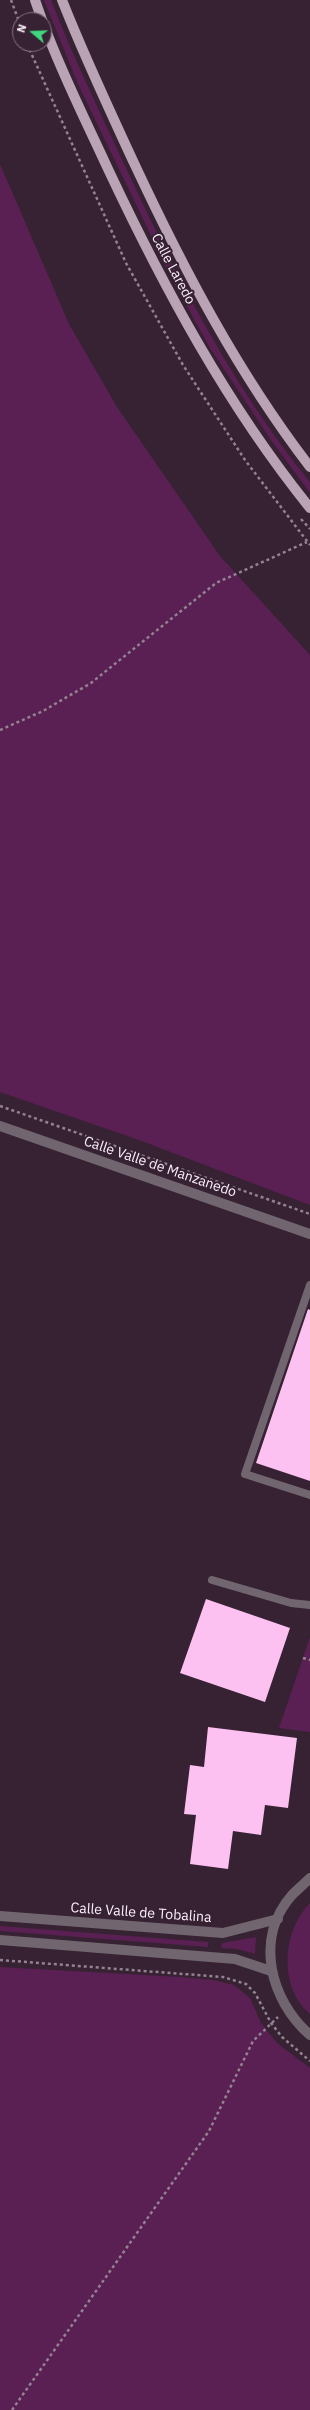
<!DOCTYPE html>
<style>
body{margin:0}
#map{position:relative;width:310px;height:2410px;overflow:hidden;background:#362233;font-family:"IBM Plex Sans",sans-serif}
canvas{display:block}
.north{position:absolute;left:12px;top:12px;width:40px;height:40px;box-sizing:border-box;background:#362233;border:1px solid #857483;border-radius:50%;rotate:289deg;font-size:11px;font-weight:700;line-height:16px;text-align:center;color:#fceefa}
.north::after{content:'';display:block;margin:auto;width:14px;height:18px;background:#3fd77d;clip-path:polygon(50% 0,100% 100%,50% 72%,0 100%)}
</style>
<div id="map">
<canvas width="310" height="2410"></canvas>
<div class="north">N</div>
</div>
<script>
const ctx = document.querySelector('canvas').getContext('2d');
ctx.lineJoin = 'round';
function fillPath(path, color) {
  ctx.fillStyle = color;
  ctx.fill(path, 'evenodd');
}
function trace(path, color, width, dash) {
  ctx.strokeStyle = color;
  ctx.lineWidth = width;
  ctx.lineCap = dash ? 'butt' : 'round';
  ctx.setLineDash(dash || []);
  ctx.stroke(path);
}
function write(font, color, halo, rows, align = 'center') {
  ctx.font = font + ' "IBM Plex Sans",sans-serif';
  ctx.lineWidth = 4;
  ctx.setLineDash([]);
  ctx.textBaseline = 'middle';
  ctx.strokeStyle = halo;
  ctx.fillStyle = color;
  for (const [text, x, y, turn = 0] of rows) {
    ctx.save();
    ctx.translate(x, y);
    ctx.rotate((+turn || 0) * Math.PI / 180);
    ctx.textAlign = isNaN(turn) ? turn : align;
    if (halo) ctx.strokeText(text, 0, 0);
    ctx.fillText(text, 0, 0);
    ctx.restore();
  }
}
const green = new Path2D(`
 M44 0H51C73 57 100 112 126 168 177 278 233 388 310 482V493L271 440 210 348 172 279 78 84Z
 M0 164 69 324 117 407 220 556 310 655V1205L139 1140 0 1092Z
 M310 1637V1732L279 1728Z
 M310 1903V2014C278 1987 282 1931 310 1903Z
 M0 1926 208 1942V1947L0 1931Z
 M256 1937 255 1954 237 1949 221 1948 222 1943Z
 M0 1967 180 1977 213 1980 234 1985 250 1998 261 2023 277 2043 310 2068V2410H0Z`);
const building = new Path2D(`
 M308 1309 310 1310V1481L256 1463Z
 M206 1599 290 1628 265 1702 180 1673Z
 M208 1727 297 1738 288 1808 265 1805 261 1835 233 1831 228 1869 190 1864 196 1815 184 1814 190 1765 204 1767Z`);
const path = new Path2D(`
 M11 0 20 24
 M27 44 126 263 183 365 245 460 310 545
 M301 519 310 529
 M0 730 43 711 91 683 216 583 307 542
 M0 1106 310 1214
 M303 1658 310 1660
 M0 1960 223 1977 246 1984 255 1993 271 2023 282 2037 310 2061
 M12 2410 209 2131 253 2041 278 2017`);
const service = new Path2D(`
 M310 1285 245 1474 310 1495
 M212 1580 291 1603 310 1605`);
const minor = new Path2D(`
 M0 1126 310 1234
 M310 1878C304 1884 298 1889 292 1895 254 1938 270 2000 310 2035
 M0 1916 223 1933 278 1919
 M0 1940 235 1959 271 1971`);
const primary = new Path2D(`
 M35 0 42 20
 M62 0C84 56 109 109 134 163 184 270 238 373 310 467
 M44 25C62 74 86 121 108 169 164 288 227 405 310 508`);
const streetNames = [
 ["Calle Laredo",173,269,62],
 ["Calle Valle de Manzanedo",160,1167,19],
 ["Calle Valle de Tobalina",141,1913,4]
];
fillPath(green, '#5a2053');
fillPath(building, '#fcc0f1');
trace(path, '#938291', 2.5, [3, 3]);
trace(service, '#71666f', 8);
trace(minor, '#71666f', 10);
trace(primary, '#b9a3b4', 10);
write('14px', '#fceefa', '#362233', streetNames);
</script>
